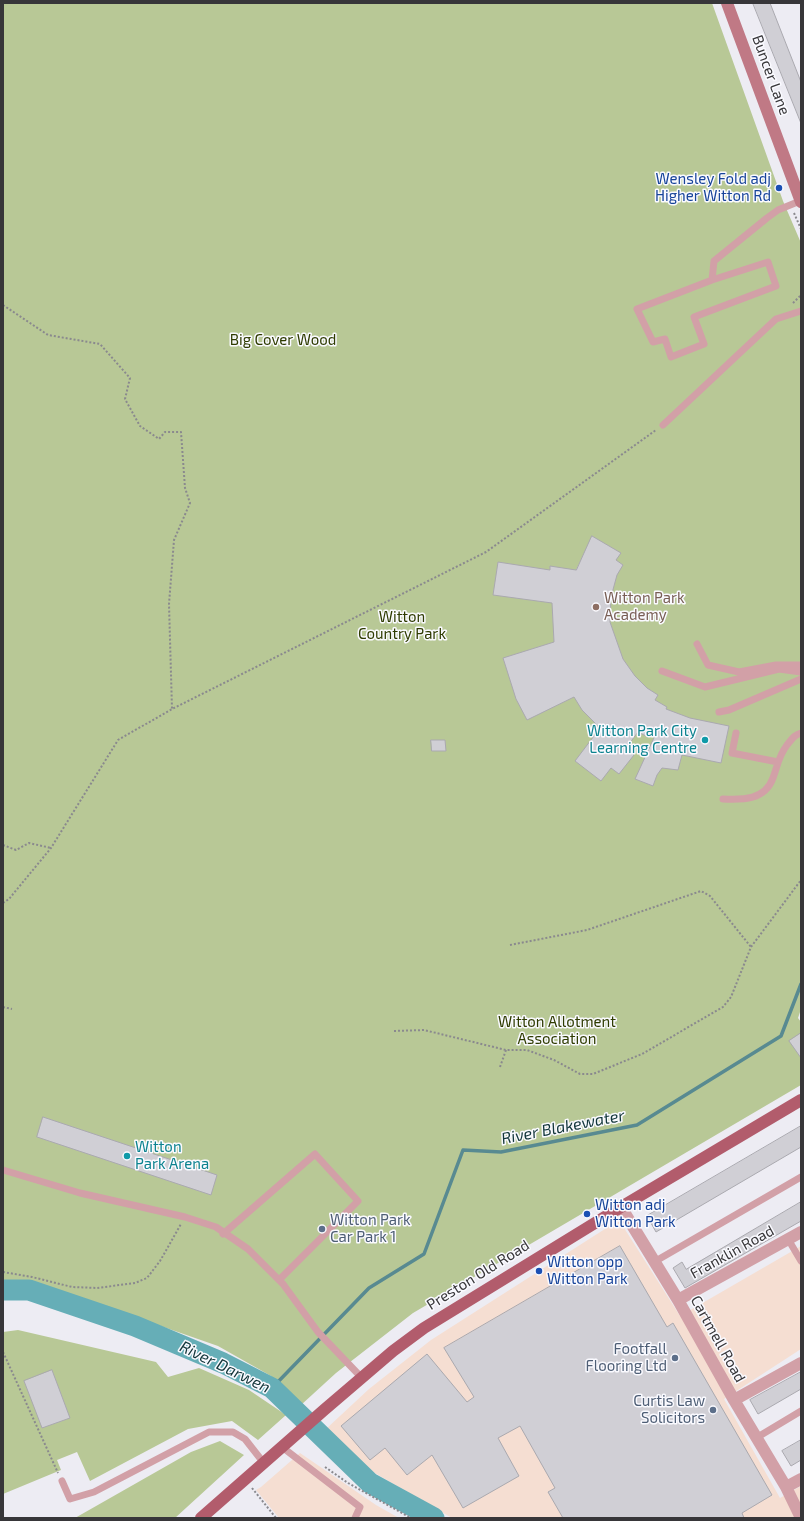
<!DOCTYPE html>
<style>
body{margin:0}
#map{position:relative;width:804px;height:1521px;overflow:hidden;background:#edecf3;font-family:"Exo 2",sans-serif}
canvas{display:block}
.frame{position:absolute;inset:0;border:4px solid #373639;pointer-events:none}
</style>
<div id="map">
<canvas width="804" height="1521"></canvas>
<div class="frame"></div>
</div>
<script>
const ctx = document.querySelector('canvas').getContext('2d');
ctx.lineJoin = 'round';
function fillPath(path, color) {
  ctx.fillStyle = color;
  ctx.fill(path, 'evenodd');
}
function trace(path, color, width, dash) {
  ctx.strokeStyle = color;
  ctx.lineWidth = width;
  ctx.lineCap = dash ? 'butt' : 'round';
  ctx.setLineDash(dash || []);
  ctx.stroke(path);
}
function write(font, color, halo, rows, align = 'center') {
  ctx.font = font + ' "Exo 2",sans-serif';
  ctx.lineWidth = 3;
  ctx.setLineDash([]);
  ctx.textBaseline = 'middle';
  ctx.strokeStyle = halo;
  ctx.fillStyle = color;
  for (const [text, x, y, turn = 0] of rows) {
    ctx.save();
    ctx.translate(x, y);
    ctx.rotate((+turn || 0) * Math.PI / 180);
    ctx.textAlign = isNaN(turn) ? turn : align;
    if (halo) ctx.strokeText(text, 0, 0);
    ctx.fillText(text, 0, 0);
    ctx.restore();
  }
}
const industrial = new Path2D(`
 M619 1220 680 1316 801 1246V1349L724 1399 780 1498 801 1486V1518H452L373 1472 329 1434 326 1429 369 1389 431 1340Z
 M300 1453 376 1505 399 1518H279L256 1490 261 1487Z`);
const green = new Path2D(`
 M3 3H712L783 201 801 243V1009L798 1018 801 1022V1085L413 1313 336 1373 301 1405 271 1376 218 1346 46 1286 3 1283Z
 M18 1330 156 1362 168 1377 199 1368 249 1390 286 1415 258 1440 232 1421 188 1429 90 1481 77 1452 57 1460 61 1470 3 1494V1332Z
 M220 1441 244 1455 175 1518H75L191 1452Z`);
const stream = new Path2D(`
 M272 1388 369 1288 424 1254 463 1150 501 1152 637 1125 781 1036 801 984`);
const river = new Path2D(`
 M3 1290H29L135 1326 223 1363 272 1388 370 1483 434 1518`);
const building = new Path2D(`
 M753 3H770L801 82V123Z
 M592 536 621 553 616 560 623 565 617 575 611 597 610 622 623 659 635 676 647 688 658 695 655 700 667 707 666 709 690 718 729 726 721 763 682 755 678 770 662 768 657 775 653 786 635 779 658 729 656 728 648 737 638 732 626 748 634 755 619 774 611 768 601 781 575 761 600 728 582 710 574 697 527 720 516 699 503 658 554 642 552 603 493 595 498 562 550 570V566L576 570Z
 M431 740H445L446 751H432Z
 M801 1033V1058L789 1041Z
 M43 1117 217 1175 211 1195 37 1137Z
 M801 1126V1147L656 1232 647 1216Z
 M801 1202V1221L685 1288 673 1268 682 1262 686 1269Z
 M620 1246 667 1327 673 1323 772 1495 742 1513 744 1518H563L548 1492 555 1488 520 1426 498 1438 519 1476 463 1508 432 1455 407 1475 385 1448 370 1460 341 1426 427 1354 467 1402 474 1397 444 1348Z
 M52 1370 70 1418 42 1428 24 1381Z
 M801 1372V1389L758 1414 750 1400Z
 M801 1440V1460L791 1466 782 1451Z`);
const path = new Path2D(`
 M794 213 801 229
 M793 303 801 295
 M3 305 48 335 100 344 130 378 125 399 140 426 159 439 165 432H181L185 488 190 503 174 540 169 604 172 709
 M3 845 16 850 29 843 51 848
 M3 903 9 899 51 848 118 740 172 709 486 552 656 430
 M510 945 587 930 701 891 710 896 751 947
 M3 1007 12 1009
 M394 1031 424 1030 506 1050H527L554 1060 580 1074H593L642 1054 723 1007 731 997 751 947 801 880
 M500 1067 506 1050
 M3 1272 32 1277 72 1287 97 1288 135 1283 147 1278 160 1261 181 1224
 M3 1352 58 1473
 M325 1467 348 1483 411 1518
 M252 1488 276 1518`);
const lane = new Path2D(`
 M712 280 768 262 776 286 694 317 704 344 671 357 665 339 653 342 637 309 712 280 714 261 767 218 778 210 800 201
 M663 425 776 319 801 311
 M697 644 708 665 739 672 776 665H801
 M662 671 705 687 779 669 801 672
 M719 712 729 710 801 679
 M736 733 732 753 778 762
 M723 799C743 800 765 800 773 778 778 765 778 757 787 745 792 739 794 735 801 733
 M3 1170 80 1193 185 1217 216 1227 248 1249 283 1284 318 1332 361 1377
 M223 1234 315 1154 358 1201 279 1280
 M788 1239 801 1261
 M654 1262 801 1177
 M756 1438 801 1411
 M282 1447 360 1507 355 1518
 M62 1481 70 1499 94 1492 209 1432H233L245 1439 263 1462`);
const street = new Path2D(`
 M621 1207 678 1300 734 1400 786 1487 801 1518
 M678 1300 801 1232
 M734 1400 801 1363
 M786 1487 801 1479`);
const secondary = new Path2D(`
 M727 3 801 202`);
const primary = new Path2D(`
 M201 1518 324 1410 393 1351 424 1328 621 1207 801 1100`);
const markers = [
 [779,188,4,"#1a4fb4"],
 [596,607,4,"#8d6e63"],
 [705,740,4,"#0f9aa8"],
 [127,1156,4,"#0f9aa8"],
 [587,1214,4,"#1a4fb4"],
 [322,1229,4,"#5c6f8a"],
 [539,1271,4,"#1a4fb4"],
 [675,1358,4,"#5c6f8a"],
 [713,1410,4,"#5c6f8a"]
];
const streetNames = [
 ["Buncer Lane",771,75,70],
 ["Franklin Road",732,1252,-29],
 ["Preston Old Road",478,1275,-32],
 ["Cartmell Road",718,1339,61]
];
const transitNames = [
 ["Wensley Fold adj",771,179,"right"],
 ["Higher Witton Rd",771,196,"right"],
 ["Witton adj",595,1205],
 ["Witton Park",595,1222],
 ["Witton opp",547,1262],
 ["Witton Park",547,1279]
];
const parkNames = [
 ["Big Cover Wood",283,340],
 ["Witton",402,617],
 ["Country Park",402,634],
 ["Witton Allotment",557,1022],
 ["Association",557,1039]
];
const educationNames = [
 ["Witton Park",604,598],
 ["Academy",604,615]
];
const cultureNames = [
 ["Witton Park City",697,731],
 ["Learning Centre",697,748],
 ["Witton",135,1147,"left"],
 ["Park Arena",135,1164,"left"]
];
const serviceNames = [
 ["Witton Park",330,1220,"left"],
 ["Car Park 1",330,1237,"left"],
 ["Footfall",667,1349],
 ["Flooring Ltd",667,1366],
 ["Curtis Law",705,1401],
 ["Solicitors",705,1418]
];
const waterNames = [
 ["River Blakewater",563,1127,-11],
 ["River Darwen",225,1367,26]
];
fillPath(industrial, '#f5ded2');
fillPath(green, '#b8c896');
trace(stream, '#588a91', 3.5);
trace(river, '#66aeb7', 21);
fillPath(building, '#d0cfd5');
trace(building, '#aaa9af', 1);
trace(path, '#8a898e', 2, [2, 2]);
trace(lane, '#d2a0a7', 7);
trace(street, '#d2a0a7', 12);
trace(secondary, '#c07985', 12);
trace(primary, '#b25c6c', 12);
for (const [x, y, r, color] of markers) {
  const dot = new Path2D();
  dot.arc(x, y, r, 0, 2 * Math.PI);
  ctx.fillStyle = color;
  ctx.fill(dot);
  trace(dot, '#fafaff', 1.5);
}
write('15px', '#373639', '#fafaff', streetNames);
write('15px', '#164399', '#fafaff', transitNames, 'left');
write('15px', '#2e3b00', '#fafaff', parkNames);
write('15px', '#785e54', '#fafaff', educationNames, 'left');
write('15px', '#0d838f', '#fafaff', cultureNames, 'right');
write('15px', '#4e5e75', '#fafaff', serviceNames, 'right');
write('italic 16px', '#12363a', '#fafaff', waterNames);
</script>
